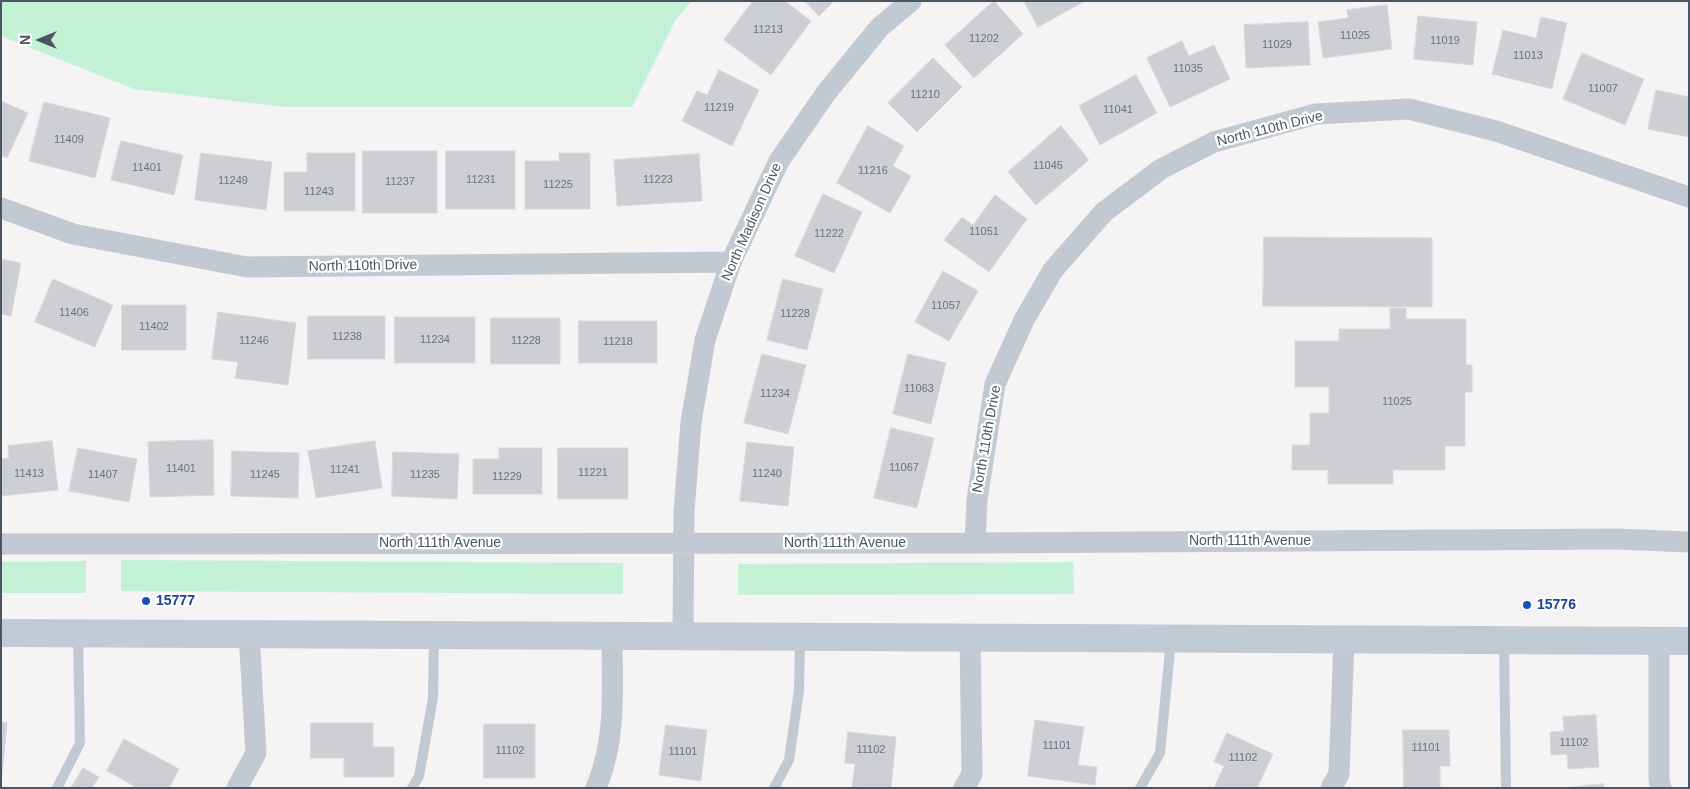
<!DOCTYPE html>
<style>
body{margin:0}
#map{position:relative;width:1690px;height:789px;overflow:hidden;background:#f5f3f3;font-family:Arial,sans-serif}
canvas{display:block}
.frame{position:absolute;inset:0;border:2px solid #4a5661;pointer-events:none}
.north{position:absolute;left:15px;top:15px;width:50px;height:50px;-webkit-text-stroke:4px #fff;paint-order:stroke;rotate:270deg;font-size:14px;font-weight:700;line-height:20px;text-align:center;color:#4a5661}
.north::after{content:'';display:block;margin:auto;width:18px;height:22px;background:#4a5661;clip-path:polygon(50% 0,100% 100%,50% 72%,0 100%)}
</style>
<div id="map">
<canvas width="1690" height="789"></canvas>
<div class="frame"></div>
<div class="north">N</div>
</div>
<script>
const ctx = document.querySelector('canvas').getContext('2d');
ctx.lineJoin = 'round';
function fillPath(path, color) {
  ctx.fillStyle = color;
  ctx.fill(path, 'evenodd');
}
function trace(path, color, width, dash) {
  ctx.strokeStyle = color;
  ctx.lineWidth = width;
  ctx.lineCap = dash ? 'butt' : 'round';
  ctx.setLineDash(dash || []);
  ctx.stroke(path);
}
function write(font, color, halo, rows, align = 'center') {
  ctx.font = font + ' Arial,sans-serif';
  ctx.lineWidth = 4.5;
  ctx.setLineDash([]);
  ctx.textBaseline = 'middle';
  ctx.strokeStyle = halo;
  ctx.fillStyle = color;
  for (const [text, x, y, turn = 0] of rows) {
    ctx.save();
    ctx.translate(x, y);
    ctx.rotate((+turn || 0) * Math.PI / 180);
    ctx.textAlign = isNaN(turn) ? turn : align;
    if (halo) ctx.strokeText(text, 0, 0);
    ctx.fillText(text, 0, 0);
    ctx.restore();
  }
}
const green = new Path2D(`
 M1 1H692L676 19 632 107H285L134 89 1 36Z
 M121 560 623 563V594L121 591Z
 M86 561V593H1V562Z
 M1073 562 1074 594 738 595V564Z`);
const building = new Path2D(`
 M753 1H785L811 21 771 75 724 40Z
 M805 1H834L819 16Z
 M994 1 1023 34 974 78 945 45Z
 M1024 1H1085L1038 27Z
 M1387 5 1392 49 1323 58 1318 22 1348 18 1347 10Z
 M1418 16 1477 22 1473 65 1414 59Z
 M1541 17 1567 23 1552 89 1492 74 1503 30 1536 38Z
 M1308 22 1310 65 1246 68 1244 25Z
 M1182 41 1189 56 1214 45 1230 79 1170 107 1147 58Z
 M1582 53 1644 79 1625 125 1563 99Z
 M933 58 962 87 917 132 888 103Z
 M719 70 759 90 732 146 682 121 697 91 707 95Z
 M1136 75 1157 113 1100 145 1079 106Z
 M1656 90 1689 97V137L1648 129Z
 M1 101 28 113 7 158 1 155Z
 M44 102 110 118 95 178 29 161Z
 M868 126 904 146 893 166 911 176 890 213 837 183Z
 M1061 126 1089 160 1036 205 1008 172Z
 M121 141 183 155 174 195 111 180Z
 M363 151H437V213H363Z
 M446 151H515V209H446Z
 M201 153 272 162 266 210 195 200Z
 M307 153H355V211H284V172H307Z
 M559 153H590V209H525V161H559Z
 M699 154 702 201 617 206 614 160Z
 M823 194 862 212 834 273 795 256Z
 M995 195 1027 219 989 272 944 240 962 217 973 225Z
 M1264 237 1432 238V307L1263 306Z
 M1 259 21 263 11 316 1 314Z
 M943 271 978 291 949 341 915 322Z
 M53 279 113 305 95 347 35 322Z
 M783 279 823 289 807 350 767 340Z
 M122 305H186V350H122Z
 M1390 308H1406V319H1466V365H1472V392H1465V446H1445V470H1393V484H1328V470H1292V445H1310V413H1329V387H1295V341H1339V329H1390Z
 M218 312 296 323 288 385 235 378 238 362 212 359Z
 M308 316H385V359H308Z
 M395 317H475V363H395Z
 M491 318H560V364H491Z
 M579 321H657V363H579Z
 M762 354 806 365 788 434 744 423Z
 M908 354 946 363 931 424 893 414Z
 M891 428 934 438 917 508 874 498Z
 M213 440 214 495 150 497 148 442Z
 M52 441 58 490 1 496V459L9 458 8 446Z
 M375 441 382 488 316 498 308 451Z
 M747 442 794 447 788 506 740 501Z
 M78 448 137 459 129 502 69 491Z
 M499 448H542V494H473V459H499Z
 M558 448H628V499H558Z
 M232 451 299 453 298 498 231 496Z
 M393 452 459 454 457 499 392 496Z
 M1596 715 1599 767 1568 769 1567 754 1551 755 1550 732 1564 731 1563 717Z
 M1035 720 1084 727 1078 765 1097 767 1095 785 1028 776Z
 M1 722 7 723 2 775H1Z
 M311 723H373V747H394V777H344V758H311Z
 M484 724H535V778H484Z
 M666 725 707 730 701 781 659 775Z
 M1403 730H1449L1450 766H1440V787H1404Z
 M848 732 896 737 891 788 852 787 855 764 845 763Z
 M1227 733 1273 754 1257 788H1219L1215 786 1224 766 1214 762Z
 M124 739 179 769 169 788H133L134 786 107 771Z
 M83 768 99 777 92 788H71Z
 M1603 784 1604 788H1566Z`);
const lane = new Path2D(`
 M1504 641 1506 788
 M57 788 80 743 78 634
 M412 788 419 776 433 698 434 635
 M774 788 789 760 799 690 800 637
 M1140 788 1160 753 1171 640`);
const street = new Path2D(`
 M1 208 73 234 247 267 731 262
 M975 543 977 500 995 384 1024 320 1053 270 1104 212 1161 169 1214 142 1316 114 1409 109 1496 131 1689 197
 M1 544 975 543 1617 539 1689 542
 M683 636 684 512 691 422 705 340 731 262 779 161 826 93 879 28 911 1
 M1659 641V780L1661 788
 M237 788 256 753 249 633
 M596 788C617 738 612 688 612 635
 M964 788 972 774 970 636
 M1331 788 1339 774 1344 640`);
const secondary = new Path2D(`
 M1 633 1689 641`);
const markers = [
 [146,601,5,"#1a4fb4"],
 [1527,605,5,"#1a4fb4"]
];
const numberNames = [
 ["11213",768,30],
 ["11025",1355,36],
 ["11202",984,39],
 ["11019",1445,41],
 ["11029",1277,45],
 ["11013",1528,56],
 ["11035",1188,69],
 ["11007",1603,89],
 ["11210",925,95],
 ["11219",719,108],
 ["11041",1118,110],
 ["11409",69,140],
 ["11045",1048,166],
 ["11401",147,168],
 ["11216",873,171],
 ["11231",481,180],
 ["11223",658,180],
 ["11249",233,181],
 ["11237",400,182],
 ["11225",558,185],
 ["11243",319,192],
 ["11051",984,232],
 ["11222",829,234],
 ["11057",946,306],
 ["11406",74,313],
 ["11228",795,314],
 ["11402",154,327],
 ["11238",347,337],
 ["11234",435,340],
 ["11246",254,341],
 ["11228",526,341],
 ["11218",618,342],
 ["11063",919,389],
 ["11234",775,394],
 ["11025",1397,402],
 ["11067",904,468],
 ["11401",181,469],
 ["11241",345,470],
 ["11221",593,473],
 ["11413",29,474],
 ["11240",767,474],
 ["11407",103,475],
 ["11245",265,475],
 ["11235",425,475],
 ["11229",507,477],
 ["11102",1574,743],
 ["11101",1057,746],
 ["11101",1426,748],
 ["11102",871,750],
 ["11102",510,751],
 ["11101",683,752],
 ["11102",1243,758]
];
const streetNames = [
 ["North 110th Drive",1270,129,-14],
 ["North Madison Drive",752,222,-66],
 ["North 110th Drive",363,266,-1],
 ["North 110th Drive",987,439,-80],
 ["North 111th Avenue",1250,541],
 ["North 111th Avenue",440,543],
 ["North 111th Avenue",845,543]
];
const transitNames = [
 ["15777",156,601],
 ["15776",1537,605]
];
fillPath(green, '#c3f1d5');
fillPath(building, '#cdcfd5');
trace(building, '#d7d9de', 1);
trace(lane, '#c1cad2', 10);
trace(street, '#c1cad2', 21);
trace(secondary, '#c1cbd6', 28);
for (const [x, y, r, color] of markers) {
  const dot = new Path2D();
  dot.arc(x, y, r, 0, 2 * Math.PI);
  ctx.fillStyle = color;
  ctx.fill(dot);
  trace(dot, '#fff', 2);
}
write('11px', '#6b747e', null, numberNames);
write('14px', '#4a5661', '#fff', streetNames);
write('bold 14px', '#164399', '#fff', transitNames, 'left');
</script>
